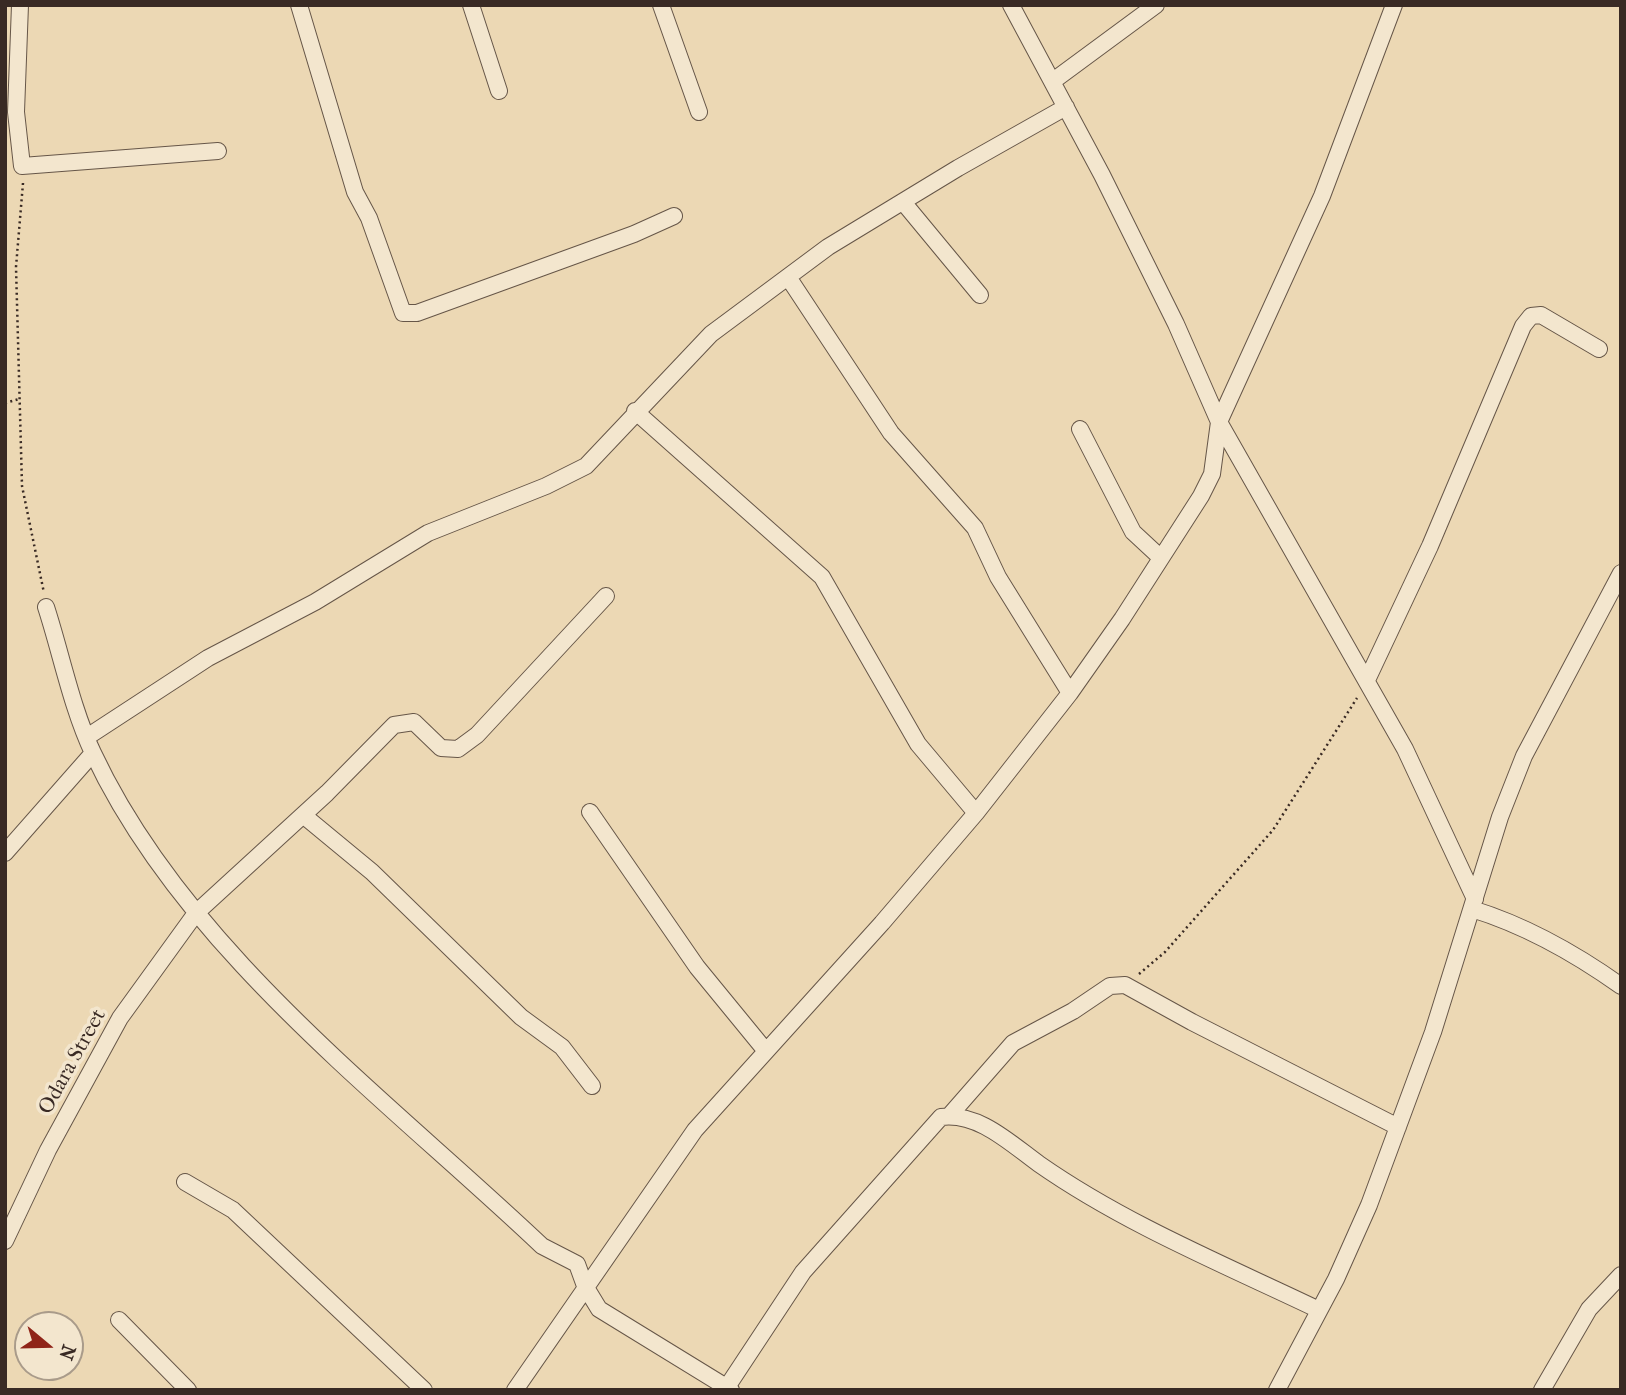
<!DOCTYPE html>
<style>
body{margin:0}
#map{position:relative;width:1626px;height:1395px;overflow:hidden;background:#ecd8b4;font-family:"IM FELL French Canon",serif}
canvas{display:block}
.frame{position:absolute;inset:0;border:7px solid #392a24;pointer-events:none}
.north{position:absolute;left:14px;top:1311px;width:70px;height:70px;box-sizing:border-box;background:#f3e6ce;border:2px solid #a99b8a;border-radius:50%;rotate:109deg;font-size:19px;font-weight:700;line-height:28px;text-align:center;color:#392a24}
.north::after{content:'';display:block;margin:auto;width:24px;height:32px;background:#8f2418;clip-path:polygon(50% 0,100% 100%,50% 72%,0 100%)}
</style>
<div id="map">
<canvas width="1626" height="1395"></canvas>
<div class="frame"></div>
<div class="north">N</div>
</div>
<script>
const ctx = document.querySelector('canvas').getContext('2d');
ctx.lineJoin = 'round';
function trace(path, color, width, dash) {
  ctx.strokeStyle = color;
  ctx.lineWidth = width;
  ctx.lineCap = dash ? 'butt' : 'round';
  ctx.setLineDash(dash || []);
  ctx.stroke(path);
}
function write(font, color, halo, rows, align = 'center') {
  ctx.font = font + ' "IM FELL French Canon",serif';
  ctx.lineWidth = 7;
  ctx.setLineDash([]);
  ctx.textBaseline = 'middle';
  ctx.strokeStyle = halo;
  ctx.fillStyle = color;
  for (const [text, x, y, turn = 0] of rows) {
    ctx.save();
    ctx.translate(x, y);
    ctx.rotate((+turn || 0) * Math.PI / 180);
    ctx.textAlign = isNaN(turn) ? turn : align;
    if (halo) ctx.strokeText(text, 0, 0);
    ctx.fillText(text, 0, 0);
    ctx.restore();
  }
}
const path = new Path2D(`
 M23 183 16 267 22 486 44 593
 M5 403 19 399
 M1139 974 1165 952 1273 830 1357 698`);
const minor = new Path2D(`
 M20 5 16 112 22 166 218 151
 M299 5 355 192 369 218 403 313H417L634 234 674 216
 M471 5 499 91
 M661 5 699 112
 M1011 5 1102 175 1176 324 1219 422 1405 749 1475 899
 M1053 81 1156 5
 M903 202 980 295
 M788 277 891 433 975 528 998 577 1070 693
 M635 411 822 577 918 744 976 813
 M1080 429 1133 532 1161 558
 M46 607C61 653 72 709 93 753 185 950 387 1099 542 1246L577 1264 585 1286 599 1309 731 1390
 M1367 680 1430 546 1523 326 1531 316 1541 315 1599 349
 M87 737 208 658 315 602 428 533 546 486 586 466 711 334 828 247 958 168 1066 107
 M590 812 697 967 765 1050
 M303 815 372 872 521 1017 562 1047 592 1086
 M5 853 93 753
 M1472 909C1524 925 1576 954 1621 986
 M950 1115 1013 1043 1073 1011 1110 986 1125 985 1192 1022 1398 1127
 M185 1182 233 1210 424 1390
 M5 1241 48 1150 120 1018 196 913 327 793 394 725 414 722 441 748 458 749 477 735 606 596
 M119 1320 188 1390
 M515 1390 695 1130 882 923 976 813 1070 693 1122 619 1201 496 1212 474 1219 422 1322 196 1394 5
 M725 1390 803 1272 941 1117C978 1112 1010 1143 1039 1164 1125 1224 1225 1265 1319 1310
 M1277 1390 1336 1279 1369 1205 1433 1032 1500 817 1524 756 1621 573
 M1542 1390 1589 1309 1621 1275`);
const streetNames = [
 ["Odara Street",73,1062,-61]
];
trace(minor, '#665648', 18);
trace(path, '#392a24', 2.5, [2, 3.5]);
trace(minor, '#f3e6ce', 16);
write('21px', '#392a24', '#f3e6ce', streetNames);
</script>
